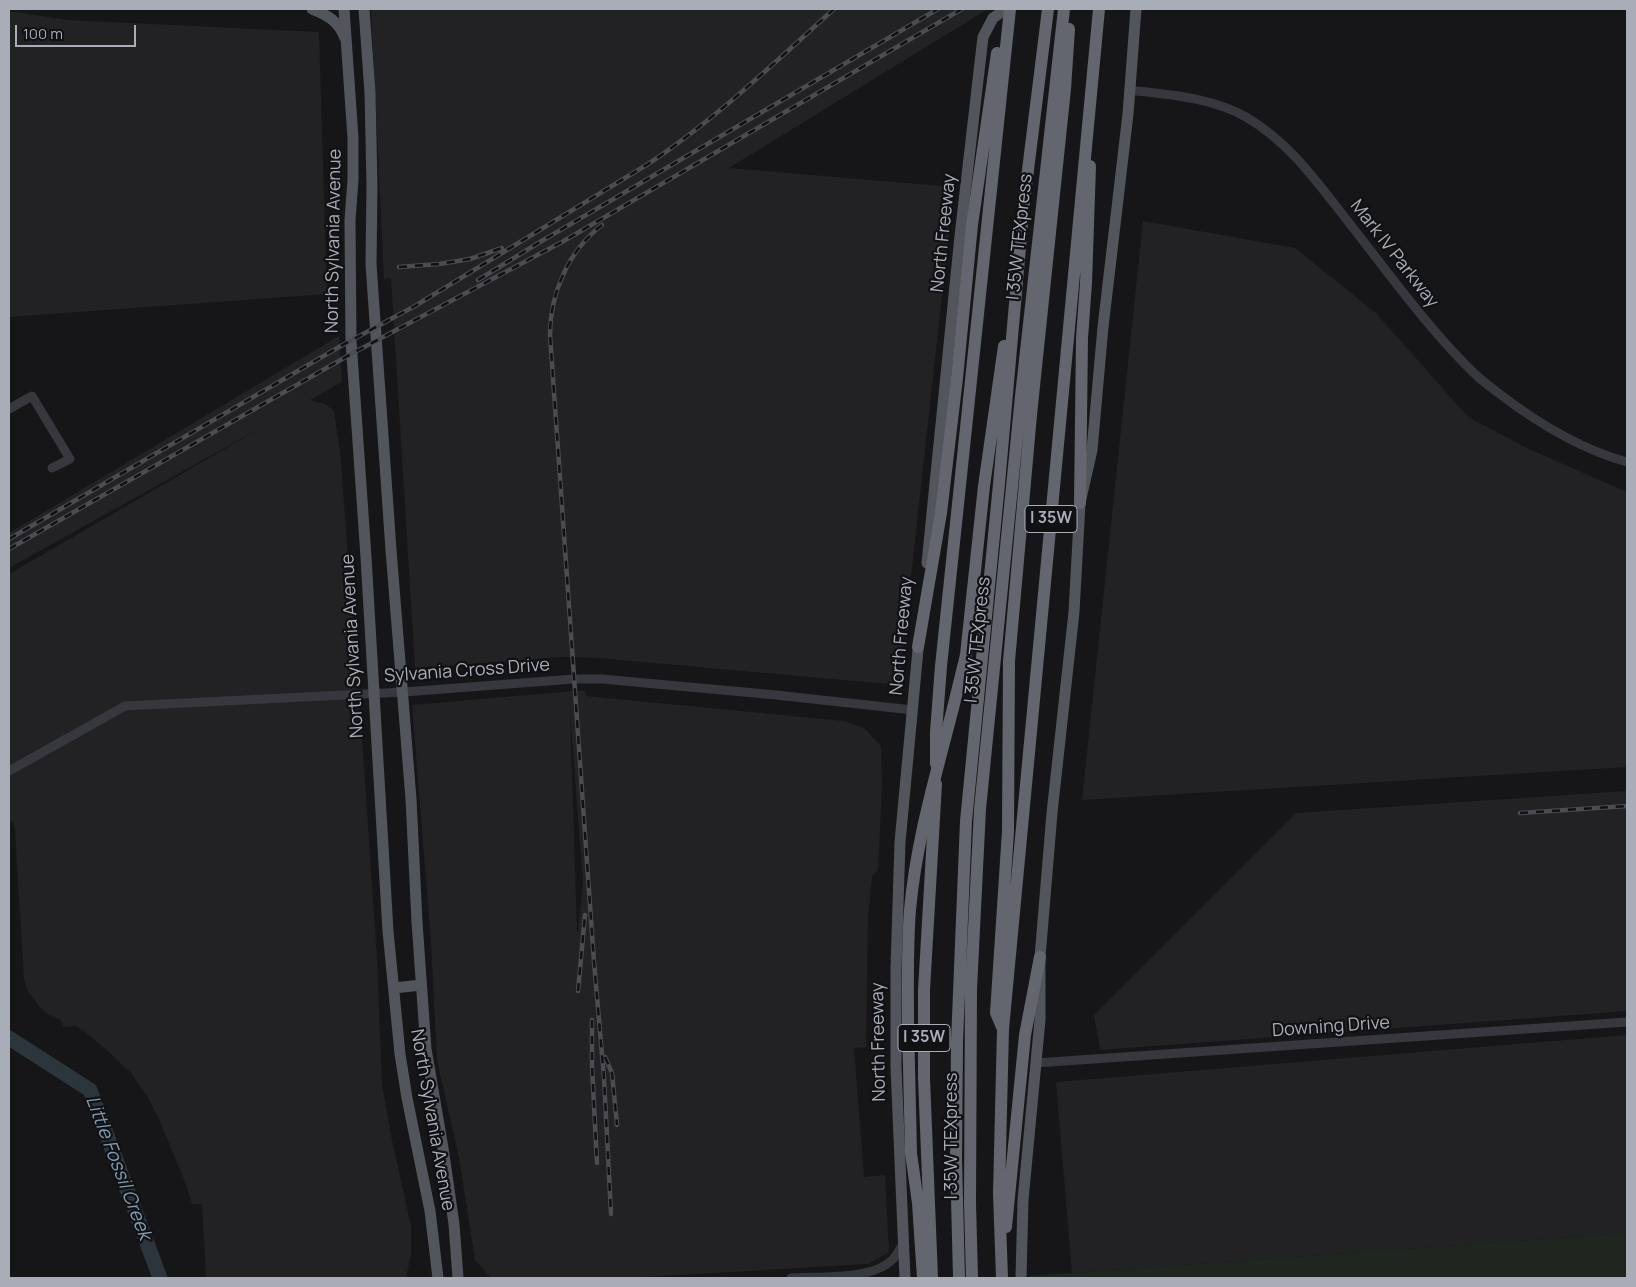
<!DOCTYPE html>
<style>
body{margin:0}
#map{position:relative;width:1636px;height:1287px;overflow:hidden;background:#161618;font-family:Manrope,sans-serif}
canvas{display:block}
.frame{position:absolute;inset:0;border:10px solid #a8adb8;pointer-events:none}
.scale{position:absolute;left:15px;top:25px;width:121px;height:22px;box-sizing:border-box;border:2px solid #a8adb8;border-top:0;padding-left:6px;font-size:15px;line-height:18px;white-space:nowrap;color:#a8adb8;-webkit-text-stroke:4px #111113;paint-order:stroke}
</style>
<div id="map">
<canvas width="1636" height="1287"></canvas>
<div class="frame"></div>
<div class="scale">100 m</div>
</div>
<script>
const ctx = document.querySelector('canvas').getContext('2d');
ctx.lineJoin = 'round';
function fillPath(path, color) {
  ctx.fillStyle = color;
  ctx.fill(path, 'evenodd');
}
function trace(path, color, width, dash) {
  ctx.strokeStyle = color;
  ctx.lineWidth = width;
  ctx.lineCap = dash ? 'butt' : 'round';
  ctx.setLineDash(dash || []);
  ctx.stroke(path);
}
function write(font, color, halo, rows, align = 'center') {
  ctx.font = font + ' Manrope,sans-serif';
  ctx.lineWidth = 4.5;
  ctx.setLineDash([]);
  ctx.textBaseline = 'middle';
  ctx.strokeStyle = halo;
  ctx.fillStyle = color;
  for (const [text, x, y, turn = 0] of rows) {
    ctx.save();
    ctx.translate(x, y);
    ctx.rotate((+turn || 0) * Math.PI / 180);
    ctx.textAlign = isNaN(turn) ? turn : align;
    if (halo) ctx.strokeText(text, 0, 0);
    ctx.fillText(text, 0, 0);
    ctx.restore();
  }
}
const built = new Path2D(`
 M371 9H988L729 168 954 187 899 685 599 658 561 657 415 668 391 278 384 279Z
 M9 11 68 20 319 32 327 294 9 317Z
 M1143 221 1295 248 1377 314 1468 417 1529 449 1627 492V767L1082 800Z
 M339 336 342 382 310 400 325 404 334 411 340 451 361 724 377 958 382 1085 392 1140 411 1226V1254L406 1278H206L202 1204H192L187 1187 159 1119 147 1096 131 1073 103 1047 83 1030 75 1026 63 1027 61 1020 48 1014 38 1005 28 991 24 979 15 831 13 821 9 822V574L266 425 9 568V533Z
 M585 690 586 696 844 721 864 728 881 746 882 784 878 870 872 876 868 918 866 1047 854 1048 864 1177 885 1175 889 1252 868 1264 628 1278H493L490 1277 475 1260 459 1157 437 1061 431 942 412 705ZM570 711 583 883 578 932H577Z
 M1627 791V1011L1100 1050 1094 1015 1296 813Z
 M1627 1035V1233L1072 1273 1056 1082Z`);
const green = new Path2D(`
 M1627 1233V1278H1029V1276Z`);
const river = new Path2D(`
 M9 1038 90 1090 160 1278`);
const minor = new Path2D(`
 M1129 90C1169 95 1211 97 1246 117 1289 142 1317 182 1346 219 1388 272 1428 329 1477 376 1485 383 1493 389 1501 395 1539 424 1580 449 1627 462
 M9 409 32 396 70 459 52 468
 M9 771 125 706 404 692 574 679H602L776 695 913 710
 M1036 1063 1627 1022
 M791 1278C819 1276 872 1281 893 1259 897 1255 899 1250 902 1246`);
const major = new Path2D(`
 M312 9C328 15 339 22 345 38
 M344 9 353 138V180L350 220 351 341 366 557 388 931 400 1054 407 1098 430 1211 438 1278
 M364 9 370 93 372 186 371 264 391 550 411 799 417 922 426 1049 443 1148 454 1224 458 1278
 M927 563 960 236 983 37 993 18 1006 9
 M394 988 421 985
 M905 1278 896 1067V968L900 842 919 639
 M1021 1278 1023 1200 1040 1020V957L1052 813 1074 612 1080 503 1092 450 1103 327 1128 114 1136 9`);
const highway = new Path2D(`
 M1080 503 1082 338 1086 283 1090 166
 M918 647 941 513 957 378 972 225 997 53
 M953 708 966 655 984 486 1004 346
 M936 764V732L941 666 1010 9
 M908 1024 911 1153 918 1203 923 1278
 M1002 1027 996 1013 1008 831 1009 661 1031 415 1065 89 1069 29
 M1006 1227 1025 1035 1040 957
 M932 1278 924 1078V990L936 784
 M959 1278 956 1159 957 1042 966 821 999 484 1024 202 1048 9
 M972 1278 970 1203 971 989 980 809 1021 396 1064 9
 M1002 1278 999 1193 1003 1029 1099 9`);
const rail = new Path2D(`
 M602 225C568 251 550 294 550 335L594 962 604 1078 611 1214
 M399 267 439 264 470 259 502 248
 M478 280 540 242 938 9
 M9 539 339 347 415 306 648 164C716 119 774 63 834 9
 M9 549 351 354 562 242 962 9
 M1520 813 1627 806
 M578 991 585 915
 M592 1020V1066L597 1163
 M605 1057 612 1073 617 1125`);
const highwayBridge = new Path2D(`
 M908 1024C908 986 907 948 910 910 916 841 936 775 953 708`);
const shields = [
 [1051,519,52],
 [924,1038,52]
];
const shieldNames = [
 ["I 35W",1051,519],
 ["I 35W",924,1038]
];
const streetNames = [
 ["North Freeway",944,233,-84],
 ["I 35W TEXpress",1020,237,-84],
 ["North Sylvania Avenue",334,241,-89],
 ["Mark IV Parkway",1394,254,52],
 ["North Freeway",902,636,-85],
 ["I 35W TEXpress",978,640,-84],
 ["North Sylvania Avenue",353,646,-93],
 ["Sylvania Cross Drive",467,671,-4],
 ["Downing Drive",1331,1027,-4],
 ["North Freeway",879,1042,-91],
 ["North Sylvania Avenue",432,1120,80],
 ["I 35W TEXpress",952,1136,-90]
];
const waterNames = [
 ["Little Fossil Creek",118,1168,69]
];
fillPath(built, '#222225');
fillPath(green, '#1e261f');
trace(river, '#2c353c', 15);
trace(minor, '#37383d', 9);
trace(major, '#53555c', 11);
trace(highway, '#63666e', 12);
trace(rail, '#4a4c52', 4.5);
trace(rail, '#111113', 2.5, [8]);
trace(highwayBridge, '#63666e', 12);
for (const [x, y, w] of shields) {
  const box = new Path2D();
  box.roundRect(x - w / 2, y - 13.5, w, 27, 4);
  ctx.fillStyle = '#111113';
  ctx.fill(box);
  trace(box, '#a8adb8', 1);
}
write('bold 16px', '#a8adb8', null, shieldNames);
write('18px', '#a8adb8', '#111113', streetNames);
write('italic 19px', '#7f9bb3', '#111113', waterNames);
</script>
